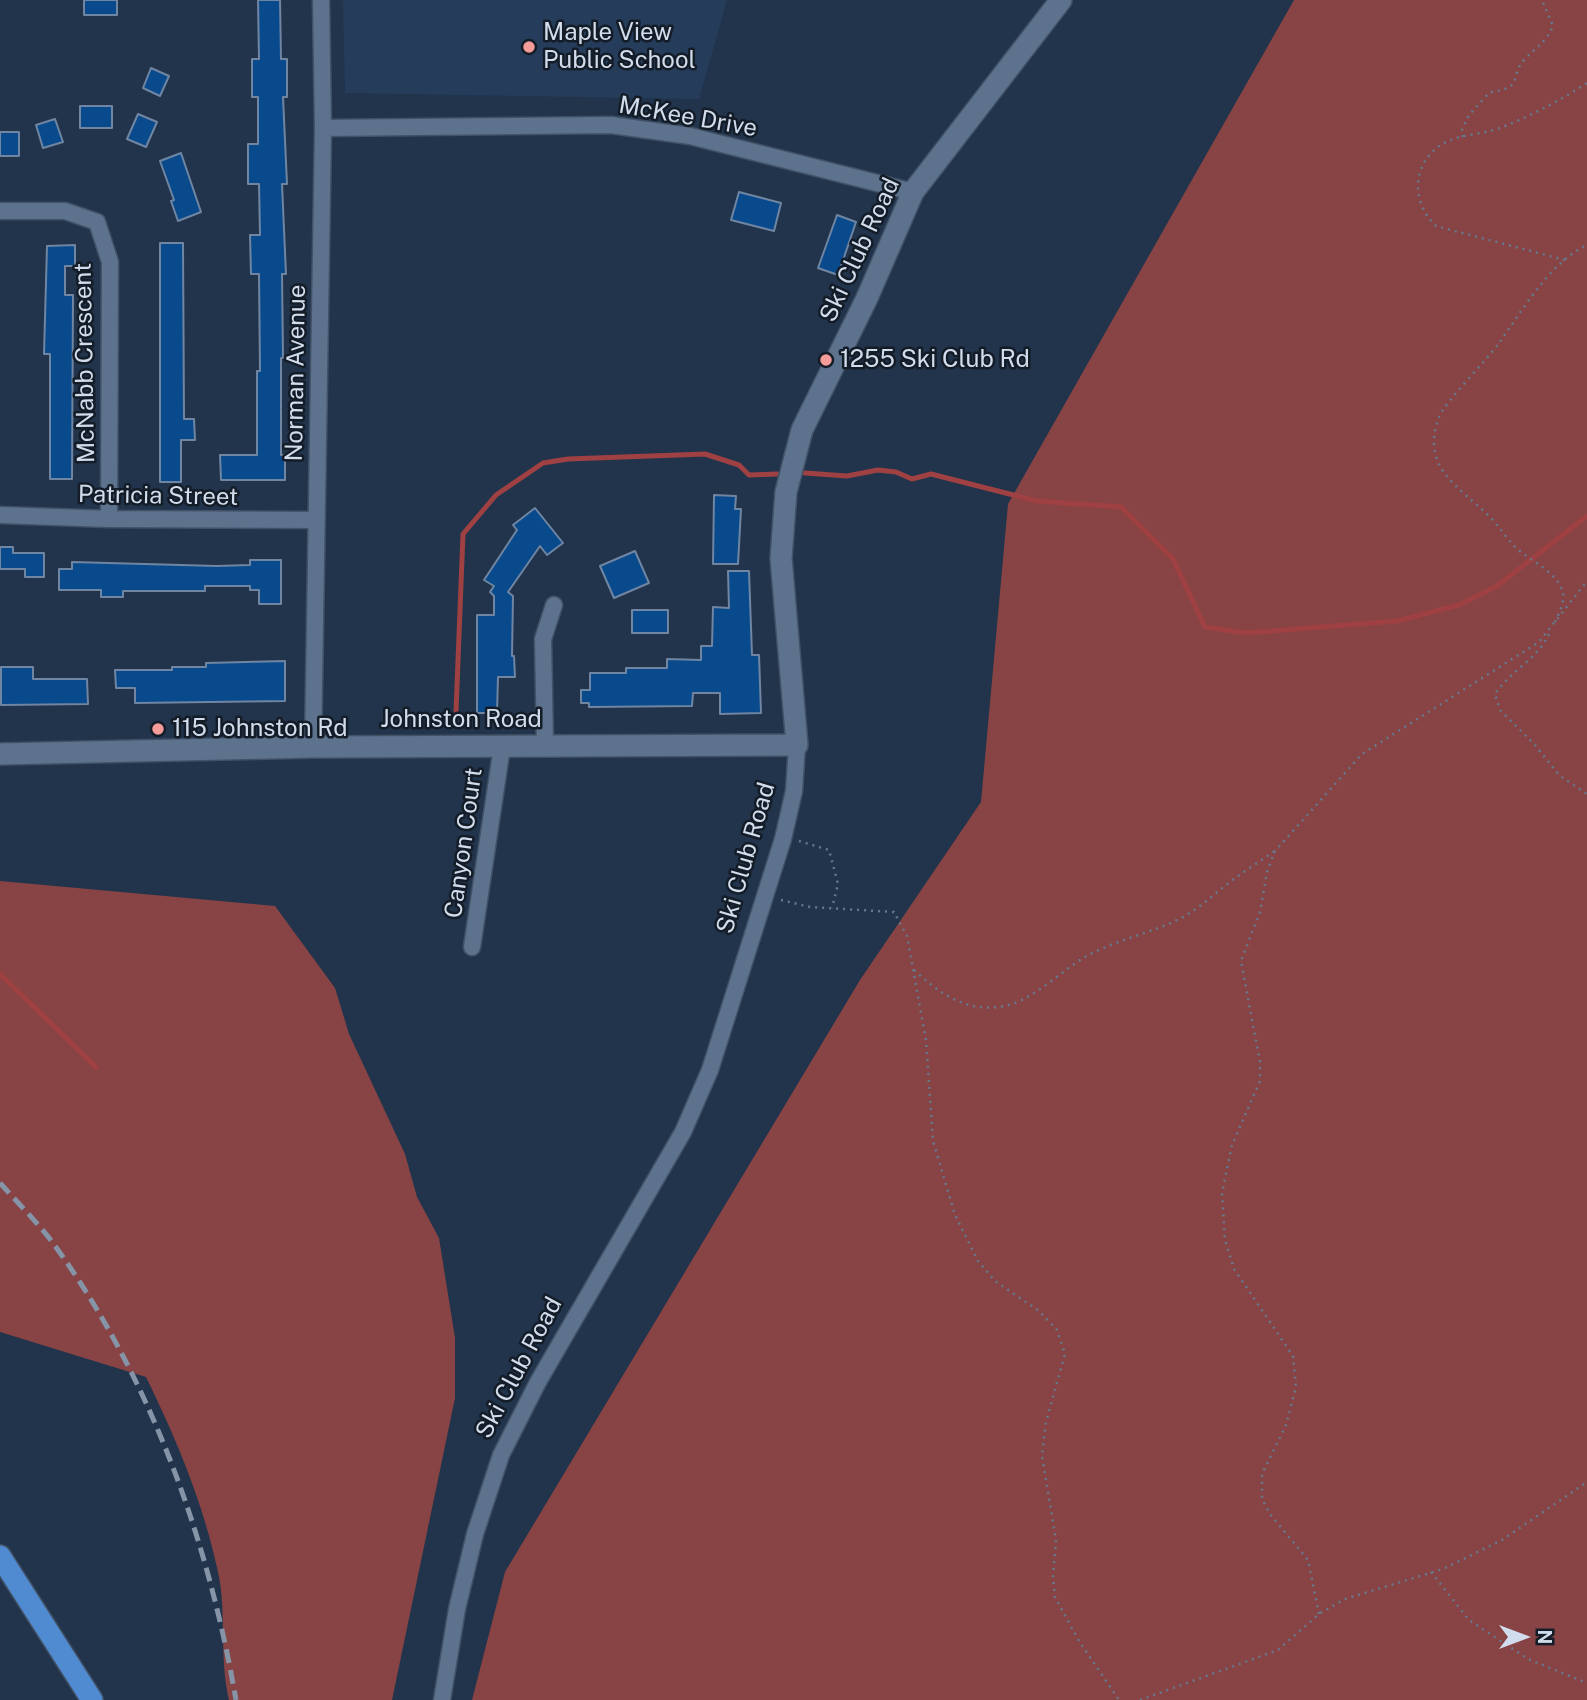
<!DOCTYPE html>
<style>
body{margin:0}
#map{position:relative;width:1587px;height:1700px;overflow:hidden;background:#21344c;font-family:"Public Sans",sans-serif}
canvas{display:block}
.north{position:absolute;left:1489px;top:1602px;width:70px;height:70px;-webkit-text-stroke:5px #131c27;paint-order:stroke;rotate:90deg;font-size:19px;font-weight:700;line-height:28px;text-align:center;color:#d1ddec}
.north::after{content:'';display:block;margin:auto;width:24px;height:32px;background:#d1ddec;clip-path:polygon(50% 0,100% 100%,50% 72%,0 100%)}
</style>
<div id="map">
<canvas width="1587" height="1700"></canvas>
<div class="north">N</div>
</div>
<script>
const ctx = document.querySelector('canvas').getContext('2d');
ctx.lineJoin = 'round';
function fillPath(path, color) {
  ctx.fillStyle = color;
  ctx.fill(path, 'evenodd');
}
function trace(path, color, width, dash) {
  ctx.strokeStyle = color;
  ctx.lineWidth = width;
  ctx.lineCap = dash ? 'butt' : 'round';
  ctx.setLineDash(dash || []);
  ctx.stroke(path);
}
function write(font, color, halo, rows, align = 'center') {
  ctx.font = font + ' "Public Sans",sans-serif';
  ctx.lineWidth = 5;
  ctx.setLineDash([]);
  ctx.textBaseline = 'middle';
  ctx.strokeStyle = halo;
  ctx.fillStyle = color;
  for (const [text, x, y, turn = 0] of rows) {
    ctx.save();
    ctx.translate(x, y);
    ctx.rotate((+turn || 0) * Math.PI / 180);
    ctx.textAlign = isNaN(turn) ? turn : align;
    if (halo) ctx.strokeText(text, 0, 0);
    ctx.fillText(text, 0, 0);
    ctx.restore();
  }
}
const built = new Path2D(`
 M343 0H727L699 99 345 93Z`);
const green = new Path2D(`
 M1294 0H1587V1700H472L505 1572 860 980 981 802 1008 504Z
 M0 881 275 906 335 988 349 1034 405 1154 417 1197 439 1238 455 1338V1398L392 1700H229C219 1656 227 1613 218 1572 204 1505 176 1438 146 1377L0 1332Z`);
const stream = new Path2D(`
 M805 473 847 476 878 470 896 472 912 479 931 474 1037 501 1121 507 1173 559 1205 627 1246 633 1397 621 1459 605 1497 586 1587 516
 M456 711 463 534 496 495 543 463 568 459 705 454 739 465 749 475 777 474
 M0 974 96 1067`);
const building = new Path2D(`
 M84 0H117V15H84Z
 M258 0H280L281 59H287V97H283L287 184H282L286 274H282L283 358H281V455H285V480H221L220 455H257V371H260L259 274H251L250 235H260L259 184H248V144H258V97H252V59H259Z
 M151 68 169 76 160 96 143 88Z
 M80 106H112V128H80Z
 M138 114 157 122 146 147 127 139Z
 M55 119 63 142 43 148 36 125Z
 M0 132H19V156H0Z
 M181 153 201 212 178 221 171 201 174 200 160 161Z
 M739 192 781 203 774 231 731 220Z
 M837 215 856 222 838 275 818 268Z
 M160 243H183L184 419H194L195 440H181V482H160Z
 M75 245V266H65V295H73L72 479H50V354H44L47 246Z
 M714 495 736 496 735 509H741L738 564H713Z
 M535 508 563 543 547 555 540 546 508 592 513 596 512 656H514L515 677H498L497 713H477V615H494V596L490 592 494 586 484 580 517 530 513 525Z
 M0 547H13V553H44V577H25V569H0Z
 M635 551 649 583 614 598 600 566Z
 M250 560H281V604H259V590H250V586H205V591H123V597H101V590H59V569H72V562L217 566 250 565Z
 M728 571H749L752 655H759L761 713 720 714V693H693L692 706 589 707V703H581V690H590V673H626V668H667V659L701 660V646H712L713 607 729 608Z
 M632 610H668V633H632Z
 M285 661V701L135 703V688H116L115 670H172V667H206V663Z
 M1 667H33V679H87L88 704 1 705Z`);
const path = new Path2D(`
 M1463 137 1461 132 1469 115 1490 92C1525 88 1509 77 1524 60 1536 47 1545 44 1553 26L1542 0
 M1565 260 1436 226C1409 201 1412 158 1448 141 1464 134 1484 134 1500 128 1531 116 1559 101 1587 83
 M1555 622C1560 611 1567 598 1561 587 1553 571 1535 563 1521 552 1509 543 1501 528 1490 517 1459 486 1420 469 1439 417 1444 403 1487 360 1499 343 1523 310 1549 263 1587 245
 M1549 634C1538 659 1510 671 1495 694L1500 710 1534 744 1560 776 1587 794
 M799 841 829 850 838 884 832 908
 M781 900 810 907 894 912 907 936 926 1040 933 1141 955 1215 978 1261 995 1281 1039 1311 1057 1330 1065 1354 1046 1422 1042 1456 1056 1540 1053 1576 1055 1597 1079 1641 1119 1700
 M914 970C938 992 963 1011 998 1007 1030 1004 1058 973 1085 957 1115 940 1149 934 1179 919 1199 909 1213 895 1231 881 1245 871 1260 861 1275 851
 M1431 1572 1469 1620 1528 1659 1587 1683
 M1319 1614 1308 1560 1270 1514 1262 1499V1474L1286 1425 1296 1387 1293 1356 1234 1269 1225 1240 1222 1193 1232 1145 1260 1081V1062L1241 961 1260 912 1267 872 1275 851 1362 754 1539 642 1587 581
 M1140 1700 1278 1650 1319 1614 1345 1599 1443 1569 1502 1540 1587 1482`);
const street = new Path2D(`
 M323 128 611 125 690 136 913 192
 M0 211H65L97 222 110 262 109 519
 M0 515 109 519 316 520
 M545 745 543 639 554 605
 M313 747 323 128 321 0
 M472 947 502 747
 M442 1700 457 1609 475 1534 501 1455 538 1382 683 1132 710 1070 783 839 794 791 797 745`);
const secondary = new Path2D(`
 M0 754 313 747 797 745 781 558 786 492 802 430 867 298 913 192 1061 0`);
const primary = new Path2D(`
 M0 1556 92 1700`);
const rail = new Path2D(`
 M0 1183C17 1202 37 1222 53 1243 150 1376 208 1538 236 1700`);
const markers = [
 [529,47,7,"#f59b99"],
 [826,360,7,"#f59b99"],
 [158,729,7,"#f59b99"]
];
const poiNames = [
 ["Maple View",543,33],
 ["Public School",543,61],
 ["1255 Ski Club Rd",840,360],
 ["115 Johnston Rd",172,729]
];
const streetNames = [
 ["McKee Drive",688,117,10],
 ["Ski Club Road",860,250,-65],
 ["McNabb Crescent",85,363,-91],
 ["Norman Avenue",296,373,-89],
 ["Patricia Street",158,496,1],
 ["Johnston Road",461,720],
 ["Canyon Court",464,843,-82],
 ["Ski Club Road",746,858,-74],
 ["Ski Club Road",519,1368,-62]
];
fillPath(built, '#253d5a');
fillPath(green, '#844');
trace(stream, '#9f4042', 5);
fillPath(building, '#094a8d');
trace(building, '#6f85a1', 2);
trace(street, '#415166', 19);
trace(secondary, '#415166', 24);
trace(primary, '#415166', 24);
trace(path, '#67788c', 2.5, [2, 5]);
trace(street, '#5c728d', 16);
trace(secondary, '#5c728d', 21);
trace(primary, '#508ad0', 21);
trace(rail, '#8594a7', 5, [14, 7]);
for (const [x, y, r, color] of markers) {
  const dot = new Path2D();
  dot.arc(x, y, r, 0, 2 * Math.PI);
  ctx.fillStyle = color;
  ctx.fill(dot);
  trace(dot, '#131c27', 2.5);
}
write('24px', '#d1ddec', '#131c27', poiNames, 'left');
write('24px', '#d1ddec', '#131c27', streetNames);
</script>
